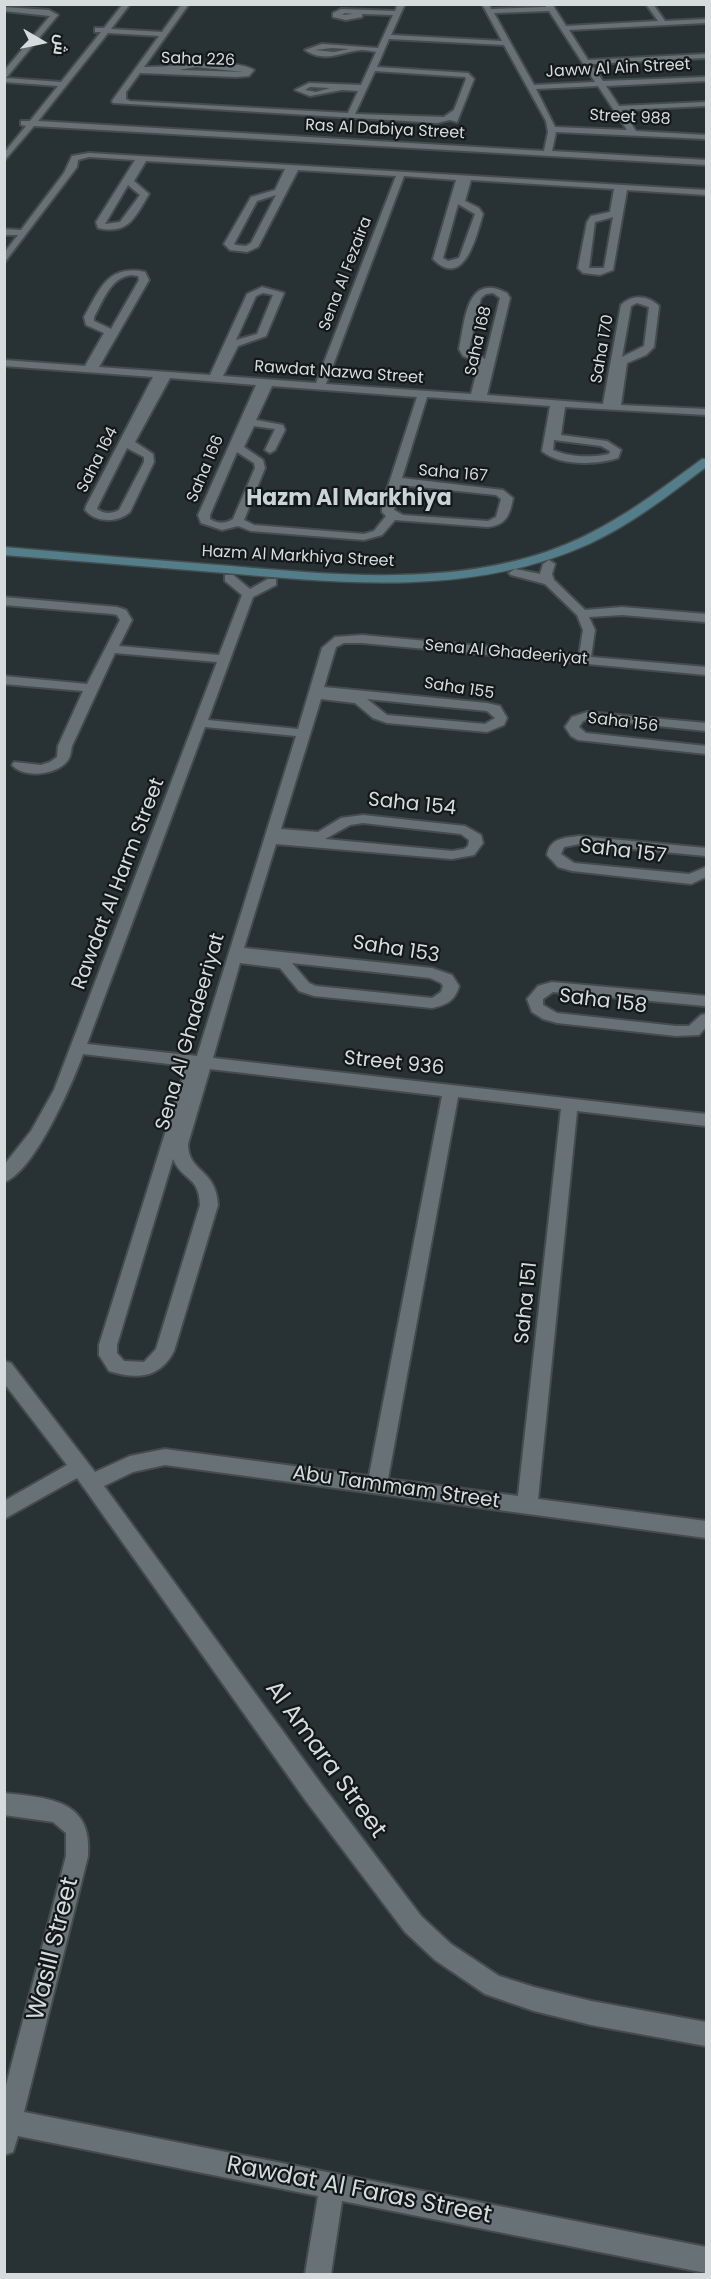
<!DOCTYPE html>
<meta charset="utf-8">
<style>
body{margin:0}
#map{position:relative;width:711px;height:2279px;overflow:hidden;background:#283134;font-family:Poppins,Cairo,sans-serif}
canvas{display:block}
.frame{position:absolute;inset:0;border:6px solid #d6dcde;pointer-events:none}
.north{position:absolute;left:12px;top:12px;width:60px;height:60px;-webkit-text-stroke:4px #14181a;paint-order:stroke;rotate:99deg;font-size:16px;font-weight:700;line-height:24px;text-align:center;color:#d6dcde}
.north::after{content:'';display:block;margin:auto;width:21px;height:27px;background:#d6dcde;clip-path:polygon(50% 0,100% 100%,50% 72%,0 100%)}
</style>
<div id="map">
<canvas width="711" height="2279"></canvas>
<div class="frame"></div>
<div class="north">ش</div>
</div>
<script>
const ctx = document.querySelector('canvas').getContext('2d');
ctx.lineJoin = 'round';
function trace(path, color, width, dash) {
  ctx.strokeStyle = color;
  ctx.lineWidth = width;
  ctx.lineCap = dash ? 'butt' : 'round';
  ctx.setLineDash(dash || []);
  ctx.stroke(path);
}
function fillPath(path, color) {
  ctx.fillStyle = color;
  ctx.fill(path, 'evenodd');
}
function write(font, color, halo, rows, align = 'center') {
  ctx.font = font + ' Poppins,sans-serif';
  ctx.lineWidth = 4.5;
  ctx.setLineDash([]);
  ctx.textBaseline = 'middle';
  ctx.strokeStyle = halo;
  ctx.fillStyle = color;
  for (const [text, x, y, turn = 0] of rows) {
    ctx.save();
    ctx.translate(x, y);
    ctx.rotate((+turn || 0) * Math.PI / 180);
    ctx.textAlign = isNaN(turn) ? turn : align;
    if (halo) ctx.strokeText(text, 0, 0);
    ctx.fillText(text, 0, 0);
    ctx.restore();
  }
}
const street = new Path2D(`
 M123 4H130L111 29 162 32 182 4H189L144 67C171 68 232 57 254 70L249 76 236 77 140 73 126 92V99L130 101 348 113 358 91 342 90 310 96 295 90 309 83 361 85 376 52C372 51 366 50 362 50 342 51 326 64 305 50L322 44 378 48 393 15 362 14V17L346 20 333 17V13L341 9 395 11 398 4H405L391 35 502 41 482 4H489L491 9 546 7 545 4H552L566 26 658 21 646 4H653L665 21 706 19V23L569 30 588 60 706 54V58L591 64 603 81 706 77V81L606 86 619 106 706 102V106L622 110 636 131 706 135V139L556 132 552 151 706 160V165L34 126 4 161V153L26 126 21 125V121H30L58 86 4 82V71L50 16 4 11V7L49 10 58 15 6 78 61 82 101 32H95V28H104ZM549 11 595 82 534 85 494 13ZM345 13 353 14 342 15ZM108 33 159 36 112 101 113 103 437 123 450 120 457 122 474 79 468 73 377 67 389 39 504 45 546 121 548 132 544 151 38 121ZM332 48 349 49 334 52 315 50ZM196 67 244 72 179 70ZM375 71 465 77 466 79 454 110 444 117 355 114ZM598 86 627 130 555 127 536 89ZM310 87 330 88 316 92 305 90Z
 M89 153 706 190V195L627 190 613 270 600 275 583 273 578 268 587 222 591 216 610 212 614 189 471 180 465 201 479 208 483 214C477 233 465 291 433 259L456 180 404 176 326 384 471 394 479 363 463 356 459 349C465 322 466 271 507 293L510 298 487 395 603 404 621 305C632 294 648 295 659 306L654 347 646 355 627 363 621 405 706 409V415L565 407 561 435 607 441 621 450 618 458C597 465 559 466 542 451L550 406 427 397 402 478 503 490 513 498C510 515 506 525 488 527L395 520 382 535 364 540 251 531 238 526 222 530 201 523 198 515 256 385 170 378 135 442 153 454 154 462 130 512C118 523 96 523 85 510L86 506 153 377 4 366V360L85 366 104 333 86 325 84 317C100 289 108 264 145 272L149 280 99 367 210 375 247 294 262 287 284 293 266 336 238 346 223 376 316 383 396 176 298 170 258 247 247 252 230 250 224 244 251 197 275 190 285 169 146 161 134 181 149 194C135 217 129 235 98 228L96 222 135 160 89 157 78 160 77 167 4 263V253L18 235H4V229L21 230 64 173 72 156ZM128 185 140 195 120 222 105 224ZM276 195 251 243 246 246 236 245 234 244 257 201ZM458 204 475 214 459 258 448 261 443 258ZM613 217 604 268H589L595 222ZM131 275 138 276 139 280 111 329 94 321V317C103 301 110 278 131 275ZM263 293 273 295 257 334 236 340 256 296ZM493 293 500 298 485 359 469 349 481 298 486 294ZM637 303 649 307 644 346 622 357 631 306ZM272 386 417 397 382 505V512L386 516 374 531 364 534 254 525 244 520 265 468 263 460 244 447 254 426 275 429 265 450 270 453 275 450 285 430 283 425 256 420ZM554 440 601 446 610 451 609 454C592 458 569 457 553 450ZM127 448 144 457V462L119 510C111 514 104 514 97 509L98 506ZM237 452 254 463 255 468 233 519C225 524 218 524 210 519V515ZM400 485 496 495 501 499 496 517 488 521 403 515 394 510Z
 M549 560 555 564 552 574 554 580 585 610 622 607 706 614V622L622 615 589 617 595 630 591 657 706 667V675L362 643H344L336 647 324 687 487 703 500 706 507 718 504 725 487 732 387 723 373 718 355 703 321 699 281 829 318 832 341 818 363 815 465 826 481 835 483 843 474 855 452 859 276 844 244 948 432 968 452 975 459 986C455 1001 446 1005 432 1008L314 996 299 991 280 968 240 963 213 1058 706 1114V1126L577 1111 538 1499 706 1521V1538L165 1465 133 1472 104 1486 322 1785 421 1916 451 1944 499 1976 534 1987 591 2001 706 2022V2046L591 2025 534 2011 485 1994 435 1960 405 1932 306 1801 77 1478 4 1519V1501L67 1465 4 1383V1361L11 1363 95 1472 130 1456 165 1449 369 1476 442 1096 210 1069 188 1144C188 1173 216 1168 218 1205L174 1351C160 1378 137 1380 109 1371L99 1355V1345L186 1066 83 1054C73 1082 34 1173 4 1182V1165L31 1131 54 1090 217 662 115 653 72 746C71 750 71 756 68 760 58 775 24 779 12 765L14 762 41 765 50 762 57 757 58 746 83 691 4 684V676L87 684 120 620 117 615 112 614 4 605V597L117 607 126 610 132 620 119 646 219 655 242 595 225 581V575H233L250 589 268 579H276V585L253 597 208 720 298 729 322 648 335 637 362 635 579 655 583 630 577 615 545 584 511 575 509 573 515 569 540 574 543 564ZM367 699 487 711 495 718 485 724 387 715ZM205 727 296 736 197 1056 87 1044ZM363 823 461 834 469 840 468 846 464 849 452 851 325 839 350 825ZM292 963 430 978 441 983 443 986 441 992 432 998 316 986 309 983ZM458 1097 561 1109 518 1496 388 1479ZM173 1159C183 1182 199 1175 200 1205L156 1349 144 1362 124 1361 117 1353V1345Z
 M587 712 706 723V731L590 719 583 721 579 727 586 733 706 746V754L578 740 571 736 565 727 572 717Z
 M579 836 706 848V856L579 844 564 847 561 854 574 863 689 874 706 867V877L691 884 572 871 558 867 547 855C550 838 564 838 579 836Z
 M552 982 706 996V1006L553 992 543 999V1005L557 1013 676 1026H689L701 1015 706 1014V1027L699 1035 676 1036 557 1023 543 1019 532 1012 527 999 538 986Z
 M4 1793C48 1798 93 1799 88 1856L24 2112 706 2247V2273L342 2201 331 2274H305L318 2196 18 2136 13 2152 4 2155V2093L66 1856V1833L53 1822 4 1815Z`);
const secondary = new Path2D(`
 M702 459H706V467C669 495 632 524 589 544 474 596 348 584 226 573 152 567 78 561 4 555V547C80 554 155 560 231 566 336 575 444 586 546 552 605 532 652 496 702 459Z`);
const farStreetnames = [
 ["Saha 226",198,60,2],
 ["Jaww Al Ain Street",618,69,-3],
 ["Street 988",630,118,3],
 ["Ras Al Dabiya Street",385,130,3],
 ["Sena Al Fezaira",346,274,-69],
 ["Saha 168",479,341,-77],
 ["Saha 170",603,349,-80],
 ["Rawdat Nazwa Street",339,373,4],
 ["Saha 164",98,460,-63],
 ["Saha 166",206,469,-67],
 ["Saha 167",453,474,5],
 ["Hazm Al Markhiya Street",298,557,3],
 ["Sena Al Ghadeeriyat",506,653,5],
 ["Saha 155",459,689,9],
 ["Saha 156",623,723,7]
];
const streetNames = [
 ["Saha 154",412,805,6],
 ["Saha 157",623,852,7],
 ["Rawdat Al Harm Street",119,884,-69],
 ["Saha 153",396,950,9],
 ["Saha 158",603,1002,7],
 ["Sena Al Ghadeeriyat",191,1032,-74],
 ["Street 936",394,1064,6],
 ["Saha 151",527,1303,-84],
 ["Abu Tammam Street",396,1488,8]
];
const farDistrictnames = [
 ["Hazm Al Markhiya",349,499]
];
const nearStreetnames = [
 ["Al Amara Street",325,1760,54],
 ["Wasill Street",54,1949,-76],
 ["Rawdat Al Faras Street",359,2191,11]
];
trace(street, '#444c4e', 4);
trace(secondary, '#444c4e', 3);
fillPath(street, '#687276');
fillPath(secondary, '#547d8a');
write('16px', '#d6dcde', '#14181a', farStreetnames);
write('20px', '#d6dcde', '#14181a', streetNames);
write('bold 22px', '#c9d4d8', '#14181a', farDistrictnames);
write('24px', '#d6dcde', '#14181a', nearStreetnames);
</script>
